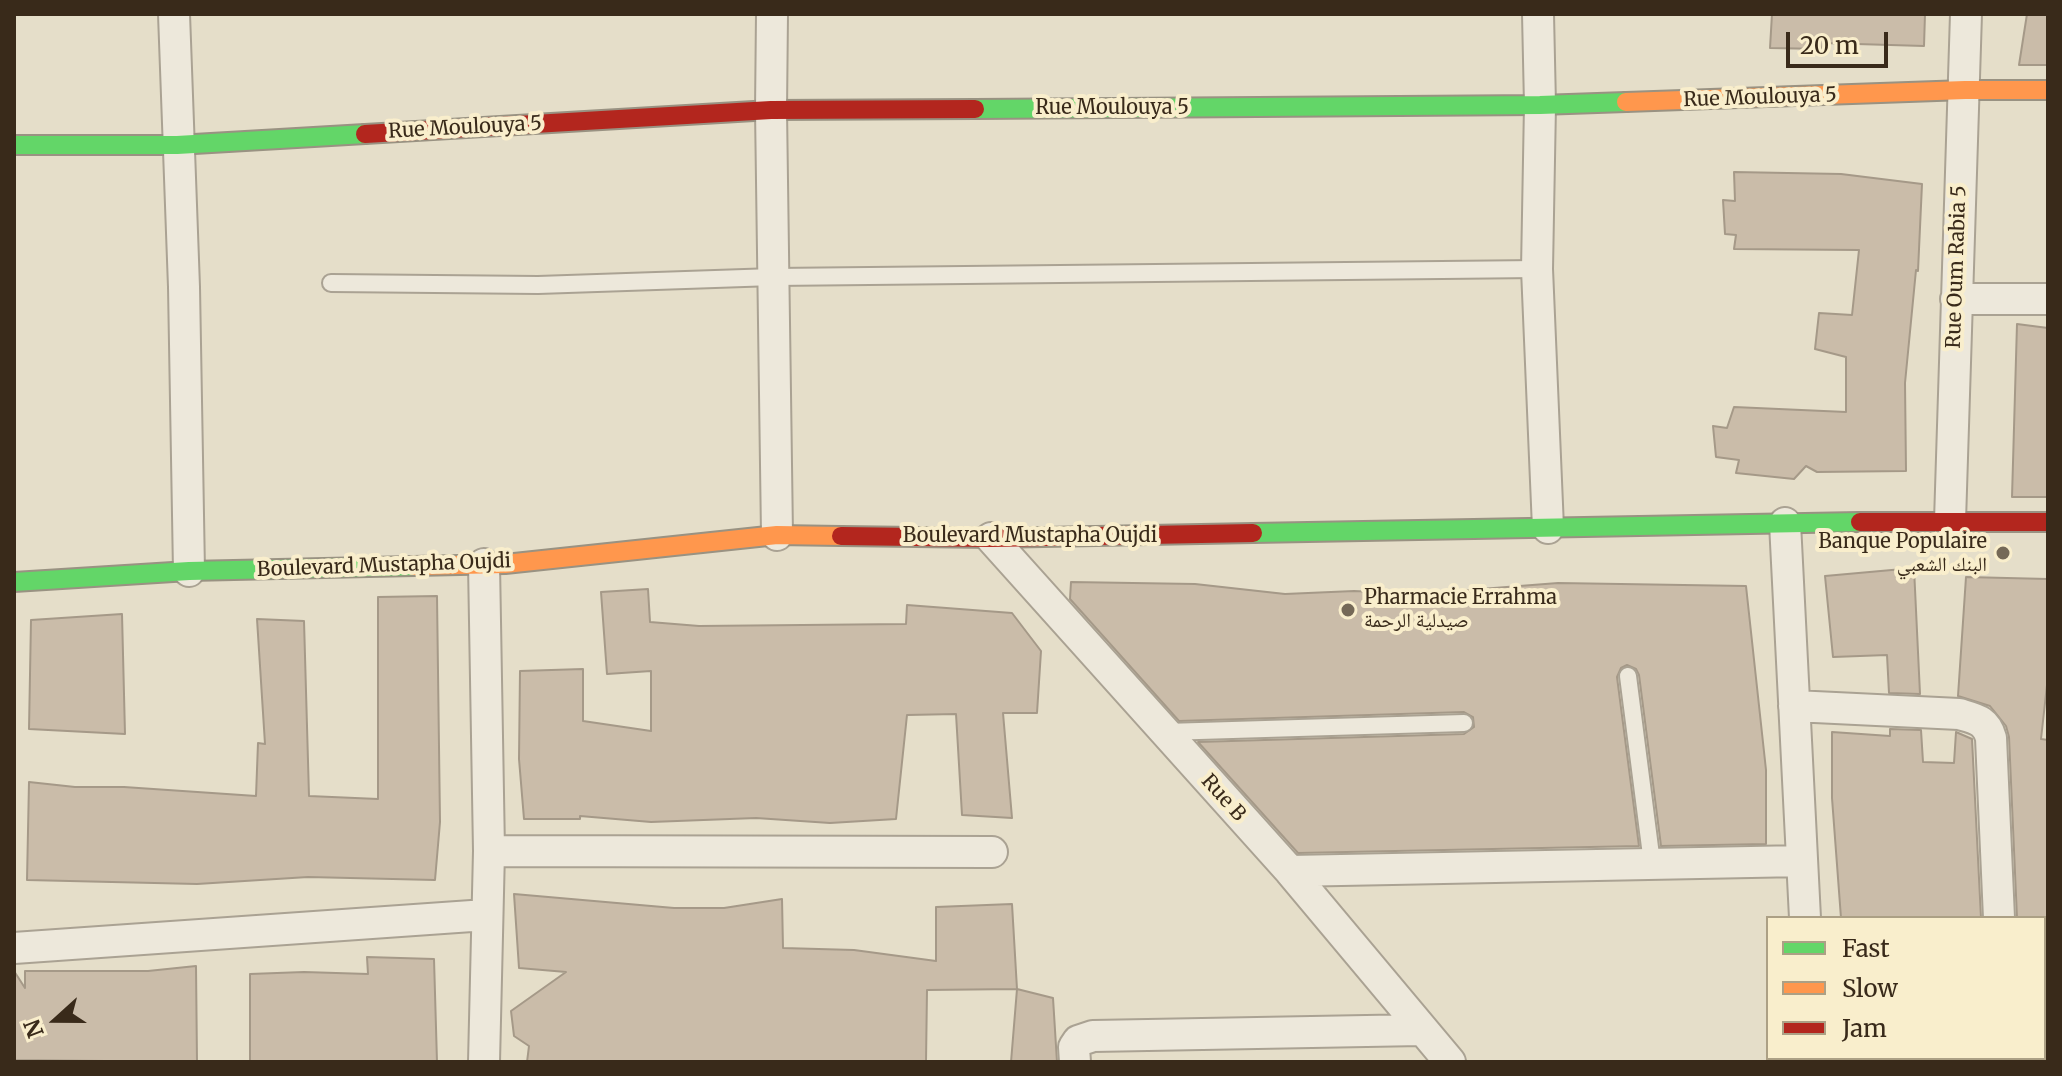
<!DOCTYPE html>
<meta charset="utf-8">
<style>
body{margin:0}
#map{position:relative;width:2062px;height:1076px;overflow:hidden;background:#e5dec9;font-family:Merriweather,serif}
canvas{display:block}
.frame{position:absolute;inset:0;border:16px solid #392a1a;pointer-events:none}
.legend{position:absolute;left:1766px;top:916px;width:280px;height:144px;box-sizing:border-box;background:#f9eecc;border:2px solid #aca085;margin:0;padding:10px 14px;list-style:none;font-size:24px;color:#392a1a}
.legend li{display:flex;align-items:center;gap:16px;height:40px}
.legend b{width:40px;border:2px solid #aca085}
.north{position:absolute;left:16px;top:980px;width:80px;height:80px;-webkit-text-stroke:6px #f9eecc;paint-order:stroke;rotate:249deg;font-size:22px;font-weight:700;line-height:32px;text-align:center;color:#392a1a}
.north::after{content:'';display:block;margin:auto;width:28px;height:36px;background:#392a1a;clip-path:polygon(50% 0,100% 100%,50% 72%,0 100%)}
.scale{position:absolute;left:1786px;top:32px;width:102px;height:36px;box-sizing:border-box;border:4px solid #392a1a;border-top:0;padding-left:10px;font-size:24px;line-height:28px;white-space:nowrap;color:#392a1a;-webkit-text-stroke:6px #f9eecc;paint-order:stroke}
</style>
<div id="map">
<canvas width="2062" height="1076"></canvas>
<div class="frame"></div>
<ul class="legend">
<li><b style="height:10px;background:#63d668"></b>Fast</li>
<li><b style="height:10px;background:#ff974d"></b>Slow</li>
<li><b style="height:10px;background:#b3261e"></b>Jam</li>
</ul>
<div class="north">N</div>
<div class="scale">20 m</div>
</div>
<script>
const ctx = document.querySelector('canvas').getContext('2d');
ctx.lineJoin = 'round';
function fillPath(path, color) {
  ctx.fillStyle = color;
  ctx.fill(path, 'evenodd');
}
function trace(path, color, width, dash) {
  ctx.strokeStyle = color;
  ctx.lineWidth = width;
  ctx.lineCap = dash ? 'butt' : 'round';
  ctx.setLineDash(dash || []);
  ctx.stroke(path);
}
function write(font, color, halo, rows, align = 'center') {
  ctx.font = font + ' Merriweather,"Noto Naskh Arabic",serif';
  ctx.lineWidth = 8;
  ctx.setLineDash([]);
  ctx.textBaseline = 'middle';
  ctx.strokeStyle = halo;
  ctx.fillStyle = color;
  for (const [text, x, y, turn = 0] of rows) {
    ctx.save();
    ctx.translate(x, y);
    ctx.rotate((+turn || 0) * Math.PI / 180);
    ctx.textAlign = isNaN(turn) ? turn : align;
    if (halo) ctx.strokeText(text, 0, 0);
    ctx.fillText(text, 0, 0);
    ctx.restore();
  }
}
const building = new Path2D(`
 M1772 14H1925L1924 46 1823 43 1822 49 1770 48Z
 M2027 14H2048V65H2019Z
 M1734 172 1841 174 1922 184 1918 271 1916 270 1905 383 1906 471 1817 472 1806 466 1794 479 1736 473 1739 460 1716 457 1713 426 1727 428 1734 407 1846 412V357L1815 349 1819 313 1852 315 1859 250 1734 249 1736 235 1725 234 1723 200 1735 201Z
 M2017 324 2048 328V497H2012Z
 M1914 568 1920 694 1889 693 1887 655 1833 657 1825 576Z
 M1966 577 2048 579V676L2041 739 2048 740V918H2017L2009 737 2006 726 1990 706 1958 696Z
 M1071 582 1195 584 1285 594 1354 591 1417 594 1558 583 1746 586 1766 770V844L1661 846 1639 675 1636 669 1627 665 1621 668 1617 677 1639 846 1298 853 1198 742 1464 734 1474 727 1473 717 1464 712 1179 721 1070 599Z
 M648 589 650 622 699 626 906 624 907 605 1012 613 1041 651 1037 713H1003L1012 818 962 815 956 714 907 715 896 819 830 823 756 818 651 822 580 816V819H524L519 759 520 671 583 669V721L651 731V671L607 674 601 592Z
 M437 596 440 822 435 880 308 877 197 884 27 880 29 782 75 787H124L256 796 258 743 265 744 257 619 304 621 309 796 378 799V597Z
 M122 614 125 734 29 729 31 620Z
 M1890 729 1921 730 1923 762 1954 763 1956 732 1972 739 1981 918H1841L1832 798V732L1890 736Z
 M514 894 674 908H724L782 899 783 948 854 950 936 961V907L1012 904 1017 989 927 990 926 1062H527L529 1046 514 1036 511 1011 566 972 519 968Z
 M367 957 434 959 437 1062H250V974L304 972 368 974Z
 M196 966 197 1062 14 1060V971L25 988V971H148Z
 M1017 989 1053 998 1057 1062H1011Z`);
const lane = new Path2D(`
 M331 283 538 285 774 277 1537 269
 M1628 676 1652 863
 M1166 732 1464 723`);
const street = new Path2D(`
 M174 14 184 287 189 571
 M772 14 771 110 777 535
 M1538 14 1540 105 1537 269 1548 528
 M1956 299H2048
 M1950 521 1966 14
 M1785 523 1805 918
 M991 538 1290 871 1450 1062
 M484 564 489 851 484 1062
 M1794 706 1959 714C1976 719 1986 720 1991 738L1999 918
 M489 851 992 852
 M1290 871 1802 861
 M14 948 486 915
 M1812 1058V1062
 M2005 1058V1062
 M1075 1062 1074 1047 1078 1041 1093 1036 1421 1030`);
const fast = new Path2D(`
 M975 109 1540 105 1626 102
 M14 145H177L365 134
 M1253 533 1860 522
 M14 582 189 571 414 566`);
const slow = new Path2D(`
 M1626 102 1965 90H2048
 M414 566 505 564 777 535 841 536`);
const jam = new Path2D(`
 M365 134 771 110 975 109
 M1860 522H2048
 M841 536 991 538 1253 533`);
const markers = [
 [2003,553,8,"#756957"],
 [1348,610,8,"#756957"]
];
const streetNames = [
 ["Rue Moulouya 5",1760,98,-2],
 ["Rue Moulouya 5",1112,108],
 ["Rue Moulouya 5",465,128,-3],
 ["Rue Oum Rabia 5",1957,267,-88],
 ["Boulevard Mustapha Oujdi",1030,536],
 ["Boulevard Mustapha Oujdi",384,566,-2],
 ["Rue B",1223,798,48]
];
const poiNames = [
 ["Banque Populaire",1987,542],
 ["البنك الشعبي",1987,565],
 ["Pharmacie Errahma",1364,598,"left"],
 ["صيدلية الرحمة",1364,621,"left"]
];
fillPath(building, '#cabca9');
trace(building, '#a59988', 2);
trace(lane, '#aaa293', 20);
trace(street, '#aaa293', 34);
trace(fast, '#999282', 22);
trace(slow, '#999282', 22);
trace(jam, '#999282', 22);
trace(lane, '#ede8db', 16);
trace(street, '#ede8db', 30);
trace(fast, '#63d668', 18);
trace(slow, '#ff974d', 18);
trace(jam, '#b3261e', 18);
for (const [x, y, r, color] of markers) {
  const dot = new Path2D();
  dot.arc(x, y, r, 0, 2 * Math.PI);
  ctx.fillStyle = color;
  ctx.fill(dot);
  trace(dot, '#f9eecc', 3);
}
write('20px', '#392a1a', '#f9eecc', streetNames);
write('20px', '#392a1a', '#f9eecc', poiNames, 'right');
</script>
